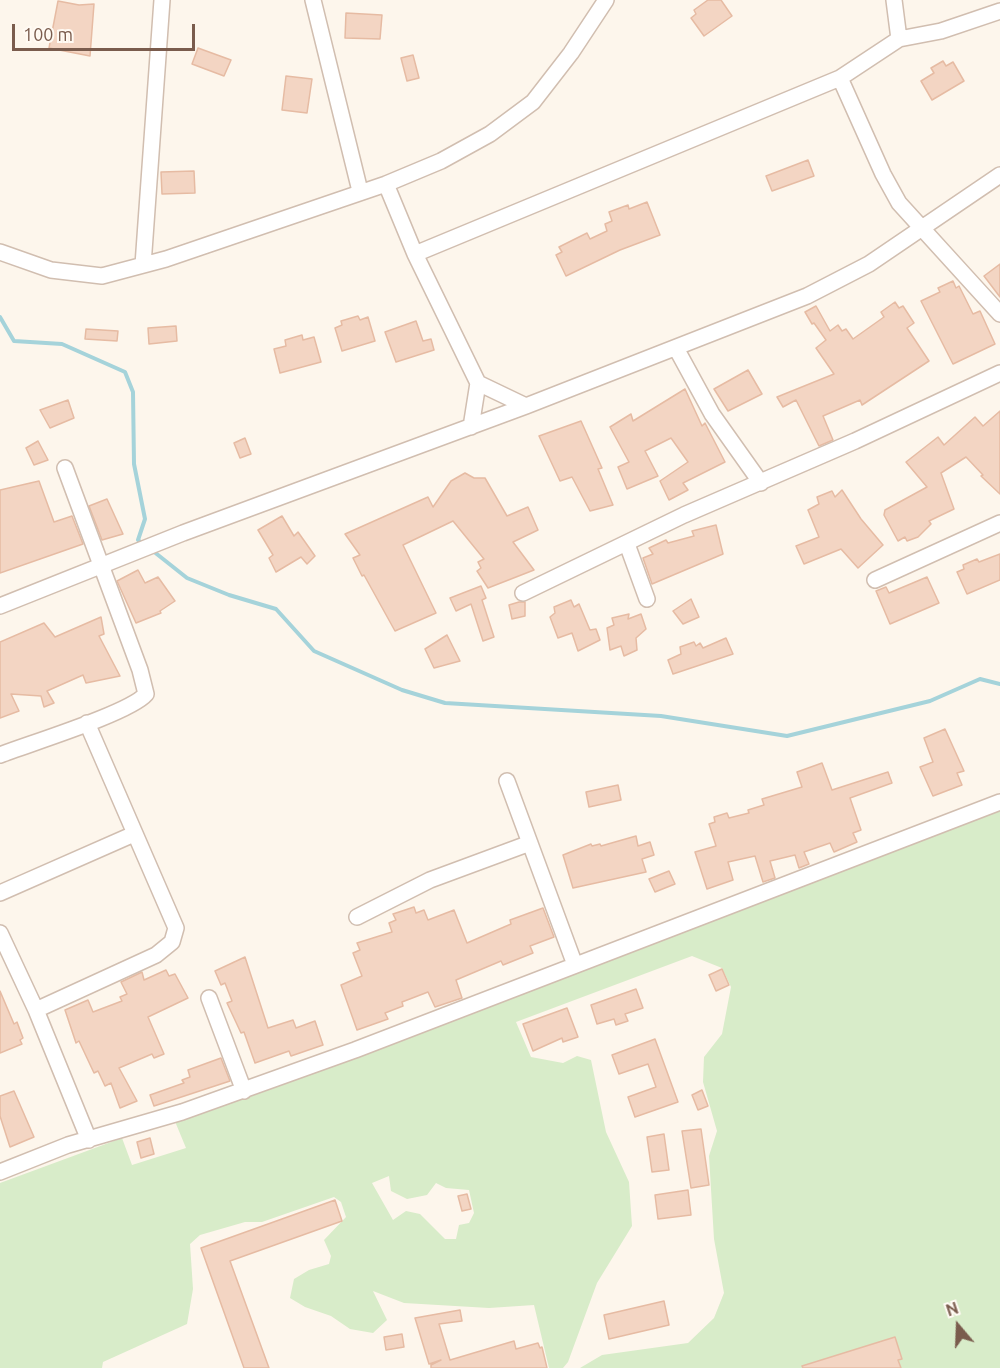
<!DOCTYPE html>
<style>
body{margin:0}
#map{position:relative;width:1000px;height:1368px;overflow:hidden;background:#fdf6ec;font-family:Ubuntu,sans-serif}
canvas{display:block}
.north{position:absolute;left:928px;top:1296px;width:60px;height:60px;-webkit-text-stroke:4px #fffaf3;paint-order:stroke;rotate:341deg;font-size:16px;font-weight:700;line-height:24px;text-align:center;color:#7a5c4d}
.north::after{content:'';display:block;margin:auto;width:21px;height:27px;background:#7a5c4d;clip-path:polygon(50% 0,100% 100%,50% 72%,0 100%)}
.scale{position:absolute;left:12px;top:24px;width:183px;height:27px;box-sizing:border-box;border:3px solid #7a5c4d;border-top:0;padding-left:8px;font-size:18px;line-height:21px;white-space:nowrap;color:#7a5c4d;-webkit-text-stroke:4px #fffaf3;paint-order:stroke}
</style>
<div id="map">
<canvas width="1000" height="1368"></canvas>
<div class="north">N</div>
<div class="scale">100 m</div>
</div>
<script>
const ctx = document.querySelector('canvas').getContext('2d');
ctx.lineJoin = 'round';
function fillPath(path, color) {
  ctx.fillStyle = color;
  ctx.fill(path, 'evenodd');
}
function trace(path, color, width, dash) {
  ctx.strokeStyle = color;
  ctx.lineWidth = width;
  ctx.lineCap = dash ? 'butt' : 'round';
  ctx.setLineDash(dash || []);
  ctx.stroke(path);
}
const green = new Path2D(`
 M1000 809V1368H580L602 1355 688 1343 714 1318 724 1293 714 1239 709 1156 717 1131 703 1082 704 1057 722 1034 731 987 722 968 692 956 516 1022 531 1057 563 1063 577 1056 591 1060 606 1132 629 1182 632 1226 597 1283 568 1362 563 1368H549L534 1305 489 1308 404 1303 373 1291 387 1320 373 1333 350 1329 331 1316 305 1307 290 1298 294 1279 309 1270 329 1264 331 1256 324 1240 346 1217 341 1202 334 1197 262 1222H245L200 1235 190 1244 193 1289 187 1324 103 1362 102 1368H0V1183L122 1138 132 1165 186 1148 174 1119ZM389 1176 391 1191 407 1199 427 1195 436 1183 446 1188 469 1190 474 1213 469 1223 459 1225 456 1239H445L420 1214 406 1211 393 1220 372 1183Z`);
const stream = new Path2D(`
 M0 317 14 341 62 344 125 372 133 392 134 464 145 519 138 540 144 545
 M153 551 187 578 229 595 276 609 314 651 402 690 445 703 661 716 787 736 930 701 980 679 1000 684`);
const building = new Path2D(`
 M708 0H721L732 16 704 36 691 18 696 14 694 10Z
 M58 1 79 5 94 4 90 56 49 48Z
 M346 13 382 15 380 39 345 38Z
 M198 48 231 60 224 76 192 64Z
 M413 55 419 78 407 81 401 58Z
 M943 61 946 66 953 62 964 81 932 100 921 81 934 73 931 68Z
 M286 76 312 79 307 113 282 110Z
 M808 160 814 176 772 191 766 176Z
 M194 171 195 193 162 194 161 172Z
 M647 202 660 235 620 250 566 276 556 255 562 252 559 247 587 233 590 239 607 231 605 224 612 221 609 212 628 205 629 209Z
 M1000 264V297L984 276Z
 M953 281 956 288 959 286 973 314 980 311 995 344 953 364 921 301 940 292 938 288Z
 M895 302 899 308 903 306 914 323 907 328 929 361 862 405 860 400 823 416 833 440 819 446 796 400 783 407 777 397 834 374 816 348 826 340 814 323 812 324 805 312 816 306 830 331 838 325 842 331 846 329 853 339 884 317 881 312Z
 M358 316 360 320 368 317 375 341 342 351 335 328 342 325 341 321Z
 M416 321 423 341 431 339 434 350 396 362 385 332Z
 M176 326 177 341 149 344 148 328Z
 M86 329 118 331 117 341 85 339Z
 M302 335 303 340 314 337 321 362 280 373 274 349 286 346 285 340Z
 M748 370 762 394 728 411 714 389Z
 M685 389 702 426 705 423 725 462 683 483 688 490 669 500 660 481 688 462 671 438 645 451 658 476 627 489 618 467 629 462 610 427 631 414 633 421Z
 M68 400 74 418 50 428 40 410Z
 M1000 411V494L981 476 983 475 966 457 941 473 954 509 929 521 931 524 918 537 907 541 905 537 898 541 884 515 885 510 927 487 906 462 938 437 944 445 975 417 983 426Z
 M581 421 602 468 598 469 613 505 590 511 572 477 560 481 539 436Z
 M245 438 251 454 240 458 234 443Z
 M38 441 48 460 34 465 26 448Z
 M465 473 474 478H485L507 516 528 507 538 530 513 542 534 570 488 588 477 571 481 568 478 562 484 559 453 521 403 545 436 613 395 631 364 575 362 576 353 558 360 555 345 534 428 497 433 507 451 481Z
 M39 481 54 522 72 516 83 544 0 573V490Z
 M842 490 861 519 883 545 858 568 841 549 804 564 796 546 819 537 808 510 819 504 817 497 832 491 835 497Z
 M107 499 123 534 102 540 89 506Z
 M282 516 294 536 298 532 315 556 307 564 301 557 276 572 269 558 273 555 258 530Z
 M716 525 723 554 652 584 643 558 653 554 649 548 666 540 668 543 694 536 692 531Z
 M1000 554V580L967 594 957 572 964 569 963 565 977 559 979 562Z
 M138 570 145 583 158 577 175 601 160 611 161 613 136 623 117 581Z
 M927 577 939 603 890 624 876 591 886 587 889 593Z
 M481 586 486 598 482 600 494 637 483 641 471 604 456 611 450 598Z
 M691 599 699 617 683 624 673 611Z
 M571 600 574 607 579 604 590 630 596 629 600 640 578 651 572 633 558 638 550 617 555 613 554 607Z
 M519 602H525V616L512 619 509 605Z
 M629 614 628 619 641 614 646 629 636 638 637 650 624 656 621 646 610 650 607 628 614 625 612 618Z
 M101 617 104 634 99 636 120 676 86 683 83 675 47 691 54 703 44 707 41 696 11 694 19 711 0 718V642L44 623 55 637Z
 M447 635 460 661 434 668 425 649Z
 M726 638 733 654 673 674 668 660 681 654 680 647 694 642 696 646 700 643 703 648Z
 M945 729 964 771 957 773 962 785 933 796 920 767 933 762 924 738Z
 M822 763 832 790 888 772 892 783 850 798 861 830 853 833 857 842 834 852 830 843 804 852 809 864 799 868 795 855 770 861 775 878 763 882 755 856 728 862 733 880 707 889 695 852 716 846 709 824 715 822 714 817 727 813 729 818 749 813 748 810 764 805 762 799 802 787 797 772Z
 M618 785 621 800 589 807 586 792Z
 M636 836 638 846 650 842 654 855 642 859 646 872 573 888 563 855 591 844 592 846 600 844 601 846Z
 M669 871 675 884 655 892 649 879Z
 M414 907 416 913 424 910 428 920 454 910 467 943 511 924 510 920 543 908 554 937 530 946 533 953 503 965 501 961 456 980 462 998 435 1007 428 992 402 1002 403 1006 385 1013 388 1019 357 1030 341 985 362 976 353 953 360 950 357 943 392 932 389 923 396 920 393 914Z
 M245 957 268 1028 293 1020 296 1028 315 1021 323 1045 291 1056 289 1051 255 1063 244 1032 241 1033 227 1003 232 1001 225 983 221 985 215 971Z
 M722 969 729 985 716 991 709 975Z
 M166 970 169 976 175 974 188 998 148 1017 164 1054 154 1058 152 1054 119 1068 137 1101 120 1108 111 1083 105 1086 98 1071 94 1073 79 1041 76 1043 65 1010 88 1000 93 1012 122 1001 120 997 127 994 121 982 142 972 144 980Z
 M636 989 643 1008 625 1014 628 1021 616 1025 614 1019 597 1024 591 1005Z
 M0 991 14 1024 17 1022 23 1038 20 1040 22 1044 0 1053Z
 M567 1008 578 1037 563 1042 562 1038 533 1051 523 1024Z
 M655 1039 678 1102 635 1117 628 1097 656 1087 648 1064 619 1074 612 1055Z
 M221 1058 230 1081 154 1106 150 1095 184 1083 182 1080 190 1077 188 1070Z
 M702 1090 708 1106 698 1110 692 1095Z
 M14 1091 34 1137 10 1147 0 1116V1096Z
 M701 1129 709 1185 691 1188 682 1131Z
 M664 1134 669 1170 652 1172 647 1137Z
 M150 1138 154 1154 141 1158 137 1142Z
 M688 1190 691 1215 658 1219 655 1195Z
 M467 1194 471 1209 462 1211 458 1196Z
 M335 1200 342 1221 230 1261 269 1368H244L201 1248Z
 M664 1301 669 1325 609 1339 604 1315Z
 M460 1310 462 1321 439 1324 450 1360 514 1341 516 1349 538 1343 540 1348 542 1347 547 1368H431V1365L441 1360 429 1364 415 1318Z
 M402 1334 404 1347 386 1350 384 1337Z
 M895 1337 902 1359 898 1360 901 1368H803L802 1366Z`);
const minor = new Path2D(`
 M313 0 360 191
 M894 0 899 39
 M840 78 883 174 899 203 1000 314
 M386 184 415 254 478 383 471 427
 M0 252 51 270 102 276 166 259 386 184 441 161 490 134 533 102 571 53 606 0
 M415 254 840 78 899 39 941 31 1000 11
 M143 265 162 0
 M676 348 712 414 761 483
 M478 383 526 406
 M627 544 647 599
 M875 580 1000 523
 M523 593 684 515 855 441 1000 373
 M0 606 183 533 526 406 807 296 869 264 1000 175
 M0 755C28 744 130 713 146 694L140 670 65 468
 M507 781 575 965
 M0 893 134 834
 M357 917 430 880 530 843
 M0 933 36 1010 89 1140
 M209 998 244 1091
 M36 1010 156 955 172 942 176 928 87 723
 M0 1172 68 1145 182 1112 355 1050 1000 802`);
fillPath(green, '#d8ecc9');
trace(stream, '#a5d3da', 4);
fillPath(building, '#f3d5c3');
trace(building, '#e6bba3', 1.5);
trace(minor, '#d1beb0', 18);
trace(minor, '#fff', 15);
</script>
